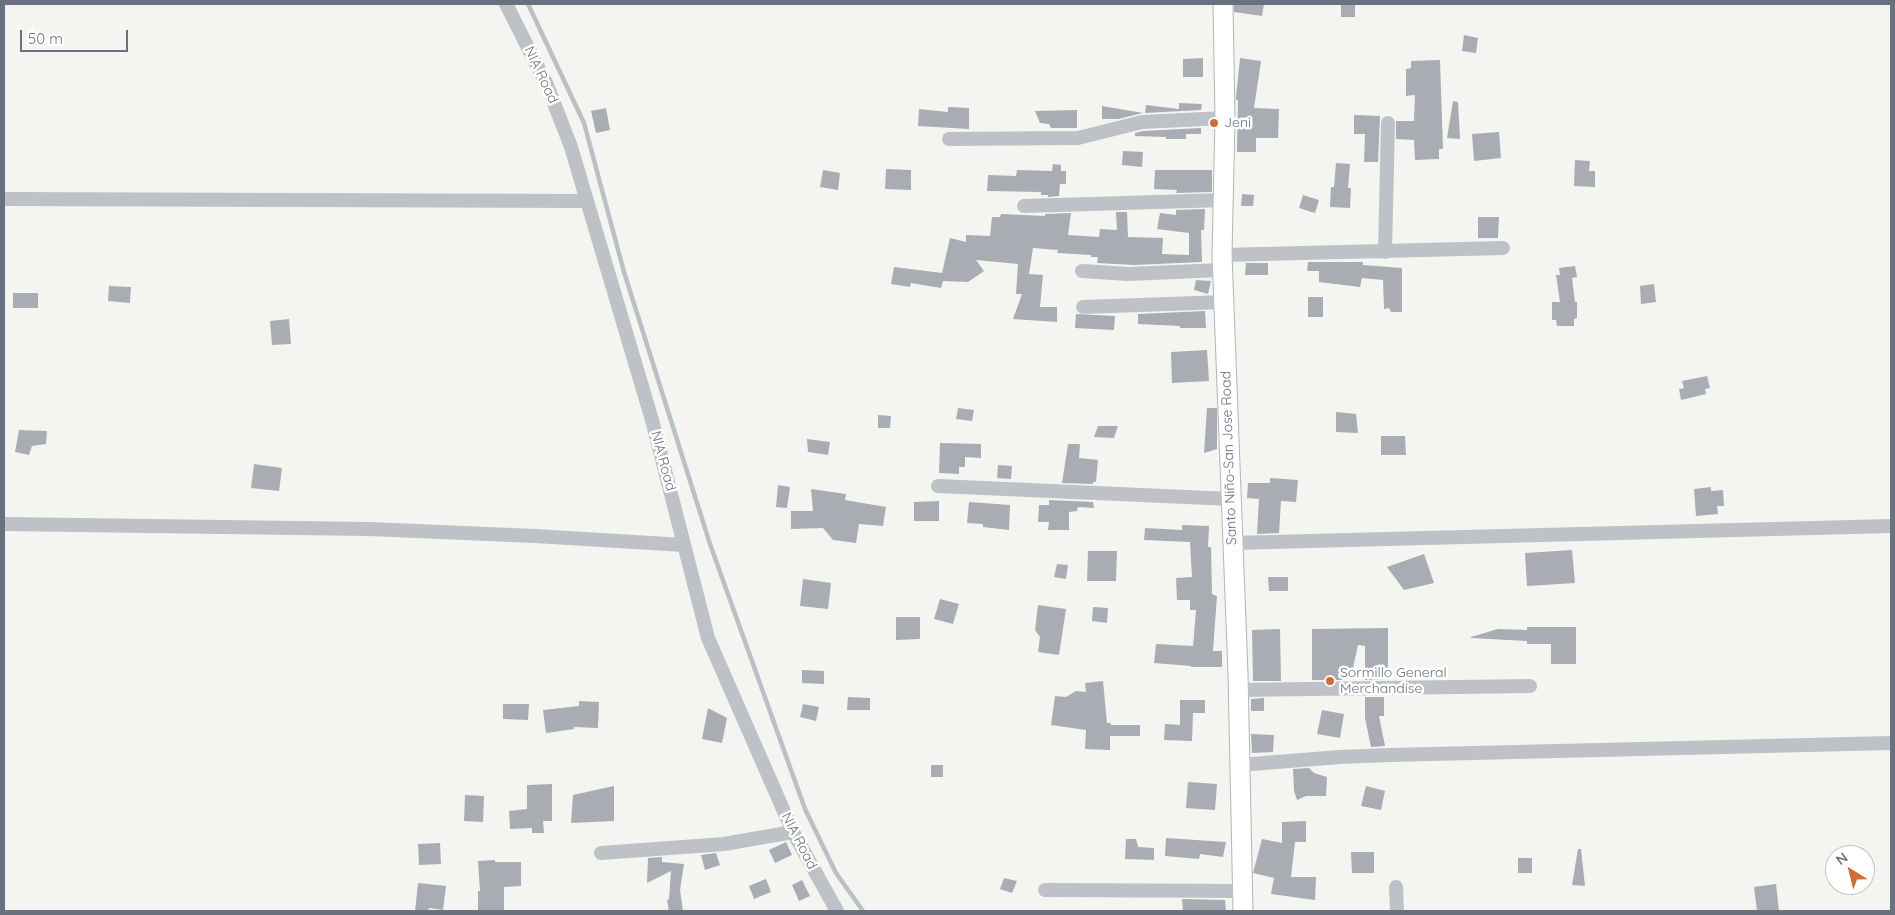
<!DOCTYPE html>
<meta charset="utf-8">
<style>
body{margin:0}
#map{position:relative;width:1895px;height:915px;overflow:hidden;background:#f4f4f1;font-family:Quicksand,sans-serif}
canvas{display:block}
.frame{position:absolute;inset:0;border:5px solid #67717f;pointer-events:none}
.north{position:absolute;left:1825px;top:845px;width:50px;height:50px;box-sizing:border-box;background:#fff;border:1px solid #c2c6cc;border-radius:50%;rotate:324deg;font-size:14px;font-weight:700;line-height:20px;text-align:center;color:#67717f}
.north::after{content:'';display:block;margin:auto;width:18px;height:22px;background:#d06c36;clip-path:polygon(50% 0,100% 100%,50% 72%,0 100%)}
.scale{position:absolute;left:20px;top:30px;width:108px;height:22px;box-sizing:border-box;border:2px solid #67717f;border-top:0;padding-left:6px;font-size:15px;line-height:18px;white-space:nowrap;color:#67717f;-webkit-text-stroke:4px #fff;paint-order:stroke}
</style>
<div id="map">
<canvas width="1895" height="915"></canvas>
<div class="frame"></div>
<div class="north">N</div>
<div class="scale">50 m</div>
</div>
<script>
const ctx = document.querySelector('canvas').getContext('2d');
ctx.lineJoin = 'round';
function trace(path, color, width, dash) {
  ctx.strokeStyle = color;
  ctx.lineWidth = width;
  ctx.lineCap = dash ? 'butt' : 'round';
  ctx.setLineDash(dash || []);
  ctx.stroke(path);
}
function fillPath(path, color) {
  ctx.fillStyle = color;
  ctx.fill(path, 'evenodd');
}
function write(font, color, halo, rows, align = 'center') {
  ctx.font = font + ' Quicksand,sans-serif';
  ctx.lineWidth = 5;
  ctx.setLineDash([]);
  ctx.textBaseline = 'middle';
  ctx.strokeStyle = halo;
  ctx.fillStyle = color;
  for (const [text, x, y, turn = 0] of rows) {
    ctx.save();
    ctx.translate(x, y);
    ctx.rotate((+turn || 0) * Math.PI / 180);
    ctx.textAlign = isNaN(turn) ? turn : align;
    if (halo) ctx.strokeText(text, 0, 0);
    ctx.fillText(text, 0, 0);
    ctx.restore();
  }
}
const stream = new Path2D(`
 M528 4 584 123 624 272 710 544 805 809 836 873 863 911`);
const building = new Path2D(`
 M1234 4H1264L1262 16 1234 12Z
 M1341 4H1355V17H1341Z
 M1464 35 1478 38 1476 53 1462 51Z
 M1203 58V77H1183V59Z
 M1240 58 1261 61 1254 108 1279 109 1278 138H1256V152H1237L1238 100H1236V97Z
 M1440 60 1443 149H1439V159L1415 160 1414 140 1396 139V121H1414L1415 95 1406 96V69L1411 68V61Z
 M1453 101 1458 102 1460 139 1447 138Z
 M1179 103 1202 104 1201 110 1145 113 1146 105 1179 109Z
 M1102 106 1143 113 1118 119H1102Z
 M948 107 969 108V129L918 126 919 109 948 112Z
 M606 108 610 130 596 133 591 111Z
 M1077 110V128H1051L1049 124 1040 123 1035 111Z
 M1354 115 1380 116 1378 162H1364L1365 134H1354Z
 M1201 128V134H1186V139H1166V137L1135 136V133L1143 131Z
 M1499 132 1501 158 1474 161 1472 134Z
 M1123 151 1143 152 1142 167 1122 165Z
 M1575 160 1590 161 1589 171H1595V187L1574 186Z
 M1336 163 1350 164 1348 188H1351L1350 208 1330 207 1331 187H1334Z
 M1053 164 1061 165V171H1066V184H1060L1059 196 1048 197V195H1041V192L987 191 988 175 1016 176 1017 170 1052 171Z
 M886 169 911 170V190L885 189Z
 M823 170 840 173 838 190 820 187Z
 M1155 170H1212V192L1176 193 1177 190 1154 189Z
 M1242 194 1254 195 1253 206H1241Z
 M1303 195 1319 200 1315 213 1299 208Z
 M1205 209 1204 230H1201L1202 262 1134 265 1097 263 1098 257H1091V255L1057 253 1058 250 1033 248 1029 274 1043 275 1040 307H1057V322L1013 319 1022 294H1016L1018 264 976 260 984 271 968 282 943 281 941 288 911 283 910 287 891 284 894 267 942 273 950 238 966 242V235L990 236 992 217H1000L1001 214 1045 216V214L1071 213 1068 235 1099 237 1100 229 1117 230 1116 212H1127L1128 237 1163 238 1162 254 1189 255V233L1157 229 1160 213 1176 215V210Z
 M1478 217H1499L1498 238H1478Z
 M1308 262H1363V265L1402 268V312H1391L1389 308 1384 309 1383 280 1362 278 1360 287 1319 282V271H1307Z
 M1246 263H1268V275H1245Z
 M1575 266 1577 277 1572 278 1575 302H1577V318L1574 319V326H1557L1556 320H1552V302H1560L1556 275H1560L1559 268Z
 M1196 280 1211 281 1208 294 1194 290Z
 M1654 284 1656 302 1641 304 1640 286Z
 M109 286 131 287 130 303 108 301Z
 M13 293H38V308H13Z
 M1308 297H1323V317H1308Z
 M1205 311 1206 328H1180V326L1138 324V314Z
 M1076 314 1115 316 1114 330 1075 328Z
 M289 319 291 344 272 345 270 321Z
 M1207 350 1209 381 1172 383 1171 352Z
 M1707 376 1710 388 1705 389 1706 394 1681 400 1679 389 1684 388 1682 381Z
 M958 408 974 410 972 421 956 419Z
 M1207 408H1217V449L1204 453Z
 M1336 412 1356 414 1358 433 1336 432Z
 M878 415 891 416 890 428H878Z
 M1098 426H1118L1114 438 1094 437Z
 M19 430 47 431 46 444 32 446 29 455 15 452Z
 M1381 436H1405L1406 455H1381Z
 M807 439 830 442 828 455 808 452Z
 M940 443 981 444V458L965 457V467H959V474L939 473Z
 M1068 444H1080L1079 458 1098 460 1096 482H1093V484L1062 483Z
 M254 464 282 468 279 491 251 488Z
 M998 465 1012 466 1011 479 997 478Z
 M1270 478 1298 480 1296 502 1281 501 1279 533 1257 534 1259 499 1247 498 1248 483H1270Z
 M778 485 790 487 787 508 776 507Z
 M1711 487V491L1723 490 1724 506H1717L1718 514 1696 516 1694 489Z
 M811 489 846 494 845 500 886 507 883 526 859 524 856 543 833 540 823 528 791 529V511H813Z
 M1049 500 1093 502 1094 508 1078 507 1077 511 1069 512V530H1048L1049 522H1038L1039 505H1049Z
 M939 501V521H914V502Z
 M969 502 1010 505 1009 530 983 527V524L967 523Z
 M1182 525 1209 526 1208 547H1211L1212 594 1217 596 1213 651H1222V667H1191V666L1154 663 1156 644 1193 646 1196 610H1190V600H1177L1176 578 1192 577 1190 542 1144 540 1145 528 1182 530Z
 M1572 550 1575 583 1527 586 1525 553Z
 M1088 551H1117L1116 581H1087Z
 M1424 554 1434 583 1404 590 1387 567Z
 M1057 564 1068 565 1066 579 1054 577Z
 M1268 577H1288V591H1269Z
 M803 579 831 583 828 609 800 606Z
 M940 599 959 604 953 624 934 619Z
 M1038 605 1066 609 1059 655 1038 652 1040 637 1035 630Z
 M1093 607 1108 608 1107 623 1092 621Z
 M896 617H920V639L896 640Z
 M1527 627H1576V664H1551V644H1527V641L1471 638V637L1498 629 1527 630Z
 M1388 628V679L1365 680V646L1358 645 1353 668H1342V680H1312V629Z
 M1280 629 1281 681H1253L1252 630Z
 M802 670 824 671V684L802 683Z
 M1103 681 1107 723H1111V725H1140V736H1110V750L1085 749 1086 730 1051 725 1055 696 1066 697 1076 691 1086 692 1085 683Z
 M848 697 870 698V710H847Z
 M1365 697H1384V716H1379L1385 746 1371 747 1365 718Z
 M1264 698V711H1251V699Z
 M1180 700H1205V713H1193L1192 741 1164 740 1165 724 1180 725Z
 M579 701 599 702 598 728 574 727V729L546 733 543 710 579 706Z
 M503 704H529L528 720 503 719Z
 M803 704 819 707 816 721 800 717Z
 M708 708 727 718 722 743 702 739Z
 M1322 710 1344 714 1340 738 1317 734Z
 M1251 734 1274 735 1273 752 1252 753Z
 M931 765H943V777H931Z
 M1309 768 1314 773 1327 777 1326 796H1306L1297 800 1294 791 1293 769Z
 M1188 782 1217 784 1215 810 1186 808Z
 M552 784V821H543L544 833H532V828L510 829 509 811 527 809V785Z
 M614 786V821L571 823 573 795Z
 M1366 786 1385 791 1381 810 1361 806Z
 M465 795 484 796 483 822 464 821Z
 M1306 821V842H1295L1291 877H1316L1315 900 1271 894 1274 878 1253 873 1262 839 1282 843V822Z
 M1166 838 1226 842 1223 857 1200 854 1199 859 1165 856Z
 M1126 839H1136L1138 847 1154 848V860L1125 859Z
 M786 842 792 855 775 863 769 850Z
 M440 843 441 864 419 865 418 844Z
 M1578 849H1581L1585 886 1572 885Z
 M1351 852H1374V873H1352Z
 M716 853 720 865 705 870 701 855Z
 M662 857V862L684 864 680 890 683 911H669L667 900 669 899 671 871 647 883 648 858Z
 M1518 858H1532V873H1518Z
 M495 860V862H521V886L504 887V911H478V891H480L478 861Z
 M1004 878 1017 881 1012 893 1000 889Z
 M766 879 771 892 754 899 749 886Z
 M802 880 810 896 799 901 792 885Z
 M418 883 446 886 443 910 429 908 428 911H415Z
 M1776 884 1779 911H1757L1754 887Z
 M1182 899 1225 900 1226 911H1183Z`);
const street = new Path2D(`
 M506 4 547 85 571 147 652 420 708 638 793 832 837 911
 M949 139 1078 138 1142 122 1225 118
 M4 199 587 201
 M1024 206 1224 200
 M1385 252 1388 123
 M1222 255 1503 248
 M1082 271 1128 274 1222 270
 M1083 307 1224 302
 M938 486 1231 499
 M4 524 369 529 535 536 684 545
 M1232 543 1891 526
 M1237 690 1530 686
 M1239 765 1340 757 1390 755 1891 743
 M601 853 724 844 793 832
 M1396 887 1397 911
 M1045 890 1242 891`);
const secondary = new Path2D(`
 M1223 4 1225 118 1222 255 1238 674 1243 911`);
const markers = [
 [1214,123,5,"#d06c36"],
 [1330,681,5,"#d06c36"]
];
const streetNames = [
 ["NIA Road",541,75,65],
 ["Santo Niño-San Jose Road",1229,458,-92],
 ["NIA Road",663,461,75],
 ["NIA Road",799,841,63]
];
const poiNames = [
 ["Jeni",1224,123],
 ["Sormillo General",1340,673],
 ["Merchandise",1340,689]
];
trace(stream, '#b9c1c7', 4.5);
fillPath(building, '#a9adb3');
trace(secondary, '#b1b4b9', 21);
trace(street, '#bec1c5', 14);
trace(secondary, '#fff', 19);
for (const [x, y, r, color] of markers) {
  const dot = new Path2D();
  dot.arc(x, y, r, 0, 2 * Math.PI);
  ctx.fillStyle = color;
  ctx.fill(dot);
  trace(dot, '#fff', 2);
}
write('14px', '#67717f', '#fff', streetNames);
write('14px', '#67717f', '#fff', poiNames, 'left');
</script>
